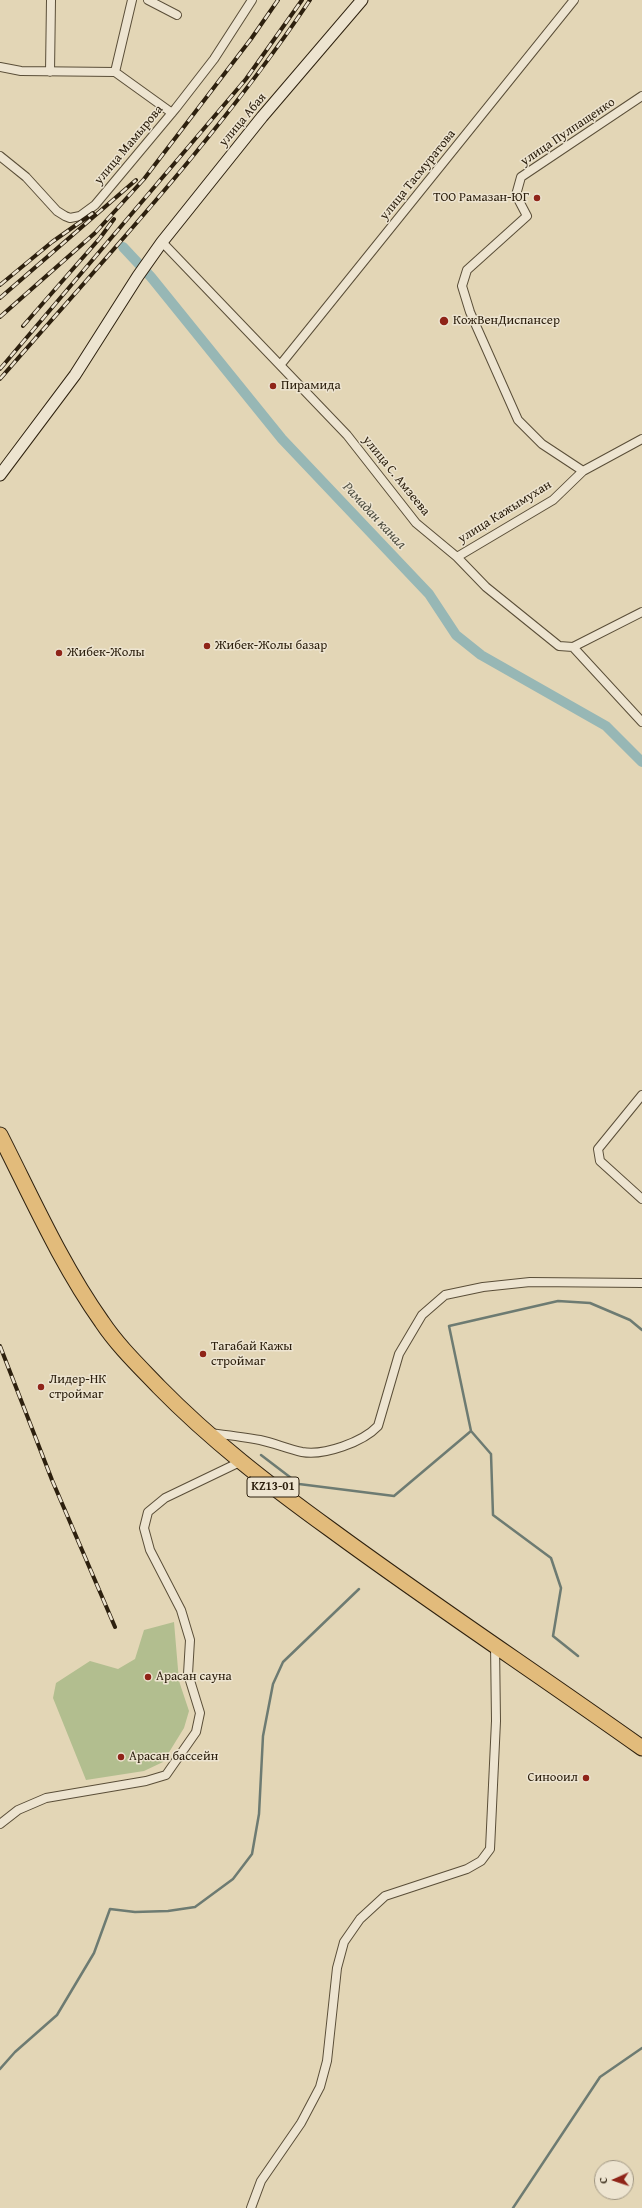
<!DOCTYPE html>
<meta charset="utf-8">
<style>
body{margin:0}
#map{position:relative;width:642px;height:2208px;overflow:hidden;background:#e3d6b6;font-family:"Gentium Book Plus",serif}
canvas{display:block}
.north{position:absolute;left:594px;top:2160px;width:40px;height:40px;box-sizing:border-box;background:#ede4d0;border:1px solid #a09682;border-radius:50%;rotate:267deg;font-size:11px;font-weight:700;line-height:16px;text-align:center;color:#2d200e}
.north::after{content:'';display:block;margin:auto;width:14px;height:18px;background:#8f2418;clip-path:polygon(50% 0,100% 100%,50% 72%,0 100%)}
</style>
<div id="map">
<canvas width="642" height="2208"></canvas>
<div class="north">С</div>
</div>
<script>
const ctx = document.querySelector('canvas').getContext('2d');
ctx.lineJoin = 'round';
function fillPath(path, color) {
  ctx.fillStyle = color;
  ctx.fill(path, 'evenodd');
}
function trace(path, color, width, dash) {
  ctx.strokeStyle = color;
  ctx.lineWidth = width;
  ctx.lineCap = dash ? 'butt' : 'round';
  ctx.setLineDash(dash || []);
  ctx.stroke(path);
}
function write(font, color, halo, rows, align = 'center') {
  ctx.font = font + ' "Gentium Book Plus",serif';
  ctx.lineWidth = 3;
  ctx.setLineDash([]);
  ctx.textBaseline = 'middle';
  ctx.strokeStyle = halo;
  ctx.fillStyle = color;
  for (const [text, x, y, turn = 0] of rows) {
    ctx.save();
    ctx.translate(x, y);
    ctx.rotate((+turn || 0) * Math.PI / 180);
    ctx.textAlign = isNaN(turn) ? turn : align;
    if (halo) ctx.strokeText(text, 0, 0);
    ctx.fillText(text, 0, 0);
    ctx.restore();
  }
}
const green = new Path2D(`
 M174 1622 179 1681 189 1711 184 1728 163 1762 144 1771 86 1780 53 1698 56 1683 90 1661 118 1669 135 1659 144 1630Z`);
const stream = new Path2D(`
 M261 1455 299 1484 394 1496 471 1431
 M578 1656 553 1636 561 1588 551 1558 493 1515 491 1454 471 1431 449 1326 558 1301 590 1303 630 1320 642 1330
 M0 2069 15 2052 57 2015 94 1953 110 1909 135 1912 168 1911 195 1907 233 1879 252 1854 259 1814 263 1736 273 1684 283 1662 359 1589
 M513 2208 600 2077 642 2048`);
const canal = new Path2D(`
 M123 247 151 277 282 439 429 594 456 635 481 655 606 726 642 762`);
const street = new Path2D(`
 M148 0 177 15
 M0 67 21 71 115 72 172 113
 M50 72 51 0
 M115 72 132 0
 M0 156 26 177 57 211 65 216 70 218 80 216 95 205 176 108 214 59 252 0
 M162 242 347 435 416 523 457 557 486 587 559 646 573 647 642 722
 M281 364 574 0
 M583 471 542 444 518 420 470 312 462 286 467 270 527 216 516 195 521 177 642 96
 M457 557 553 500 583 471 642 439
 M573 647 642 612
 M642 1095 598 1149 600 1161 642 1199
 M211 1433C227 1435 244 1437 260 1440 274 1443 288 1449 302 1452 324 1456 363 1442 378 1426L399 1354 422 1315 445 1295 483 1287 530 1282 642 1283
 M0 1824 18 1810 46 1798 146 1781 166 1775 196 1732 200 1713 188 1674 190 1640 181 1610 150 1550 144 1528 148 1512 165 1498 240 1462
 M251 2208 261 2181 301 2123 320 2087 327 2061 337 1968 344 1942 360 1919 385 1896 467 1869 481 1861 490 1849 496 1721 495 1644`);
const secondary = new Path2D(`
 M0 475 75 375 138 276 162 242 262 117 362 0`);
const highway = new Path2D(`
 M0 1135C32 1198 61 1264 102 1322 118 1346 139 1366 159 1387 211 1440 269 1485 330 1529 432 1604 538 1674 642 1748`);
const rail = new Path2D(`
 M0 285 52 242 93 213
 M0 298 136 180
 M0 317 95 233 144 179 251 39 278 0
 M23 326 100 238 114 219
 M0 369 246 79 302 0
 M0 379C107 256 219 136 310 0
 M0 1346 52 1480 115 1627`);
const markers = [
 [537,198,4,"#8f2418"],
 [444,321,5,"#8f2418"],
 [273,386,4,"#8f2418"],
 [207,646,4,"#8f2418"],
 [59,653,4,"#8f2418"],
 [203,1354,4,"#8f2418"],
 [41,1387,4,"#8f2418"],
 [148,1677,4,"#8f2418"],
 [121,1757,4,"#8f2418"],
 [586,1778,4,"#8f2418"]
];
const shields = [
 [273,1487,52]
];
const shieldNames = [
 ["KZ13-01",273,1487]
];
const streetNames = [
 ["улица Абая",243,120,-50],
 ["улица Пулпащенко",568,132,-34],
 ["улица Мамырова",129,145,-50],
 ["улица Тасмуратова",418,175,-51],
 ["улица С. Амзеева",396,476,51],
 ["улица Кажымухан",505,512,-32]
];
const poiNames = [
 ["ТОО Рамазан-ЮГ",529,198,"right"],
 ["КожВенДиспансер",453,321],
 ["Пирамида",281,386],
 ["Жибек-Жолы базар",215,646],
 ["Жибек-Жолы",67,653],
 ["Тагабай Кажы",211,1347],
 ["строймаг",211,1362],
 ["Лидер-НК",49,1380],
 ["строймаг",49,1395],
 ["Арасан сауна",156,1677],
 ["Арасан бассейн",129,1757],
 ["Синооил",578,1778,"right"]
];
const waterNames = [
 ["Рамадан канал",374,516,47]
];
fillPath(green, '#b2be8f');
trace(stream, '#6d7b72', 2.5);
trace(canal, '#97b7b5', 10);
trace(street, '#5a4e38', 10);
trace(secondary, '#2d200e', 13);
trace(highway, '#2d200e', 17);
trace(street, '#ede4d0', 8);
trace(secondary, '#ede4d0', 11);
trace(highway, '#e2bb7b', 15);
trace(rail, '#2d200e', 4);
trace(rail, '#ede4d0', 2.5, [8]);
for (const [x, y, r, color] of markers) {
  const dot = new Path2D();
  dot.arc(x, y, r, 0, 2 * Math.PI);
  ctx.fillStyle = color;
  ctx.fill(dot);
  trace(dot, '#ede4d0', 1.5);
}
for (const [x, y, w] of shields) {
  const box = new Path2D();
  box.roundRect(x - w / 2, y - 10, w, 20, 3);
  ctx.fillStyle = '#ede4d0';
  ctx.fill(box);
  trace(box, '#2d200e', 1);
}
write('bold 12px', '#2d200e', null, shieldNames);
write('13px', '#2d200e', '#ede4d0', streetNames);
write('13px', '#2d200e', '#ede4d0', poiNames, 'left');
write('italic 14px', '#4d4d40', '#ede4d0', waterNames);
</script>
